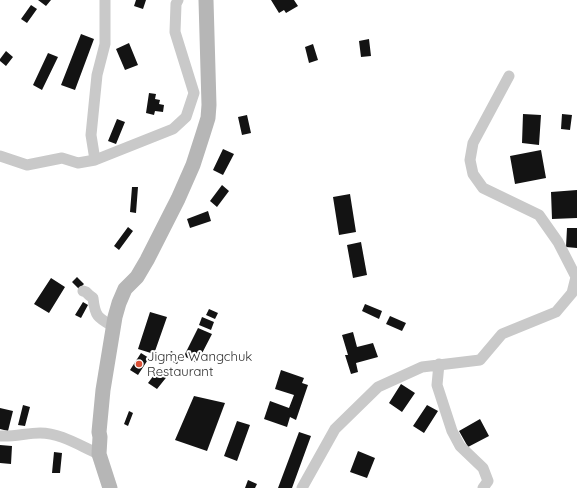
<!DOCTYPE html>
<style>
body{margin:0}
canvas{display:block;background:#fff}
</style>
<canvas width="577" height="488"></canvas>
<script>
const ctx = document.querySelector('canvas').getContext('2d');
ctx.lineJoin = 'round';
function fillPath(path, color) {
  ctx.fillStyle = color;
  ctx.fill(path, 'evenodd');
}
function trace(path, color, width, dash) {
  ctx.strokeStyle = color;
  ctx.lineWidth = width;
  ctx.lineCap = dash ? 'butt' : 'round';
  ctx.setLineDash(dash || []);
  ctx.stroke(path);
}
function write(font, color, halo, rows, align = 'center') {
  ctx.font = font + ' Quicksand,sans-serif';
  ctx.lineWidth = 4;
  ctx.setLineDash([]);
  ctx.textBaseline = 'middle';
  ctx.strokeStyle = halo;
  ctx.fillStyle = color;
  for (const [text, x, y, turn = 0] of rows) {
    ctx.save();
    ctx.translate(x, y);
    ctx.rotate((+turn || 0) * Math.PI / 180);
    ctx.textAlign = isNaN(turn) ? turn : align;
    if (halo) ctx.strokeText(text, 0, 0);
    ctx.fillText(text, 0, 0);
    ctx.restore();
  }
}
const building = new Path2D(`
 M38 0H51L46 6Z
 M136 0H146L143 9 134 6Z
 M271 0H294L298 6 286 13 284 10 279 13Z
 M31 5 37 9 27 23 21 19Z
 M81 34 94 39 75 90 61 85Z
 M369 39 371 56 361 57 359 41Z
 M129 43 138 65 125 70 116 49Z
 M313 44 318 60 309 63 305 47Z
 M6 51 13 57 6 66 0 61V59Z
 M48 53 58 57 42 90 33 85Z
 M149 93 156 94 155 99 160 100 159 104 164 105 163 112 155 111 154 115 146 113Z
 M523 114 541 115 539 145 522 143Z
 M562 114 572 115 570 130 561 129Z
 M247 115 251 133 242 135 238 117Z
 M117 119 125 122 116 144 108 141Z
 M223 149 234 154 223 175 213 170Z
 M541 150 546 178 515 184 510 156Z
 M222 185 229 191 217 207 210 201Z
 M132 187H138L136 213 130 212Z
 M577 190V218L552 219 551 192Z
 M350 194 356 232 339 235 333 197Z
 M208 211 211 221 190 228 187 219Z
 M128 227 133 231 119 250 114 246Z
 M567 228H577V248L566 247Z
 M361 242 367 275 353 278 347 245Z
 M77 277 84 284 79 289 72 282Z
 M51 278 65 287 49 313 34 304Z
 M83 302 88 305 81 318 75 315Z
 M365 304 382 311 379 319 362 311Z
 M209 309 218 313 215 319 206 315Z
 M150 312 167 317 154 354 138 349Z
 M390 316 406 323 402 331 386 324Z
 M202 317 214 322 211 330 199 325Z
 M198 328 212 334 197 363 184 356Z
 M353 332 357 347 373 343 378 357 356 363 358 372 351 374 345 355H348L342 335Z
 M171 351 181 356 177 364 167 359Z
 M141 353 149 358 138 375 130 370Z
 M160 367 169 374 157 389 148 383Z
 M281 370 304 378 302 383 308 385 296 420 290 417 287 427 264 419 270 401 289 408 294 395 275 389Z
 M401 384 415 393 402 412 389 403Z
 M194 396 225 403 207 451 175 440Z
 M23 405 30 407 25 426 18 425Z
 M427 405 438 411 424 433 413 426Z
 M0 408 13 411 8 431 0 429Z
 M129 411 133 413 128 426 124 424Z
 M480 419 489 436 468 447 459 431Z
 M237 421 250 425 237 461 224 456Z
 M299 432 311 436 292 488H278Z
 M0 445 12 446 11 464 0 463Z
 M358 451 375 458 367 478 350 472Z
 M54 452 62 453 60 473H52Z
 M248 480 257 484 255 488H245Z`);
const street = new Path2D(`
 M0 156 27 165 62 158 78 163 95 160 173 129 186 117 194 93 175 32 176 4 178 0
 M95 160 91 135 97 75 105 44V0
 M83 291 86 292 89 295 93 298C95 317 98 318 114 327
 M439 364 437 385 452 431 460 446 483 468 488 481 483 488
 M0 436C14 437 27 433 40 433 61 433 80 446 99 454
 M302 488 335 429 378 387 422 367 480 360 502 334 556 312 572 293 576 277 558 242 539 215 483 188 473 174 470 160 473 143 509 76`);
const secondary = new Path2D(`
 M110 488 99 454 100 437 99 432 103 390 115 317 119 303 125 289 137 277 147 260 178 199 193 165 203 134 208 118 209 105 206 0`);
const markers = [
 [139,364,4,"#da5036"]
];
const poiNames = [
 ["Jigme Wangchuk",147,357],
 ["Restaurant",147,372]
];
fillPath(building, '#131313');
trace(street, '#c9c9c9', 11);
trace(secondary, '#b6b6b6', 15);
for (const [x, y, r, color] of markers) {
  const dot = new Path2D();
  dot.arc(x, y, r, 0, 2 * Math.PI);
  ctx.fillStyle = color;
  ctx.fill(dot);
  trace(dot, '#fff', 1.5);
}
write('13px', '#2c2c2c', '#fff', poiNames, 'left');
</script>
